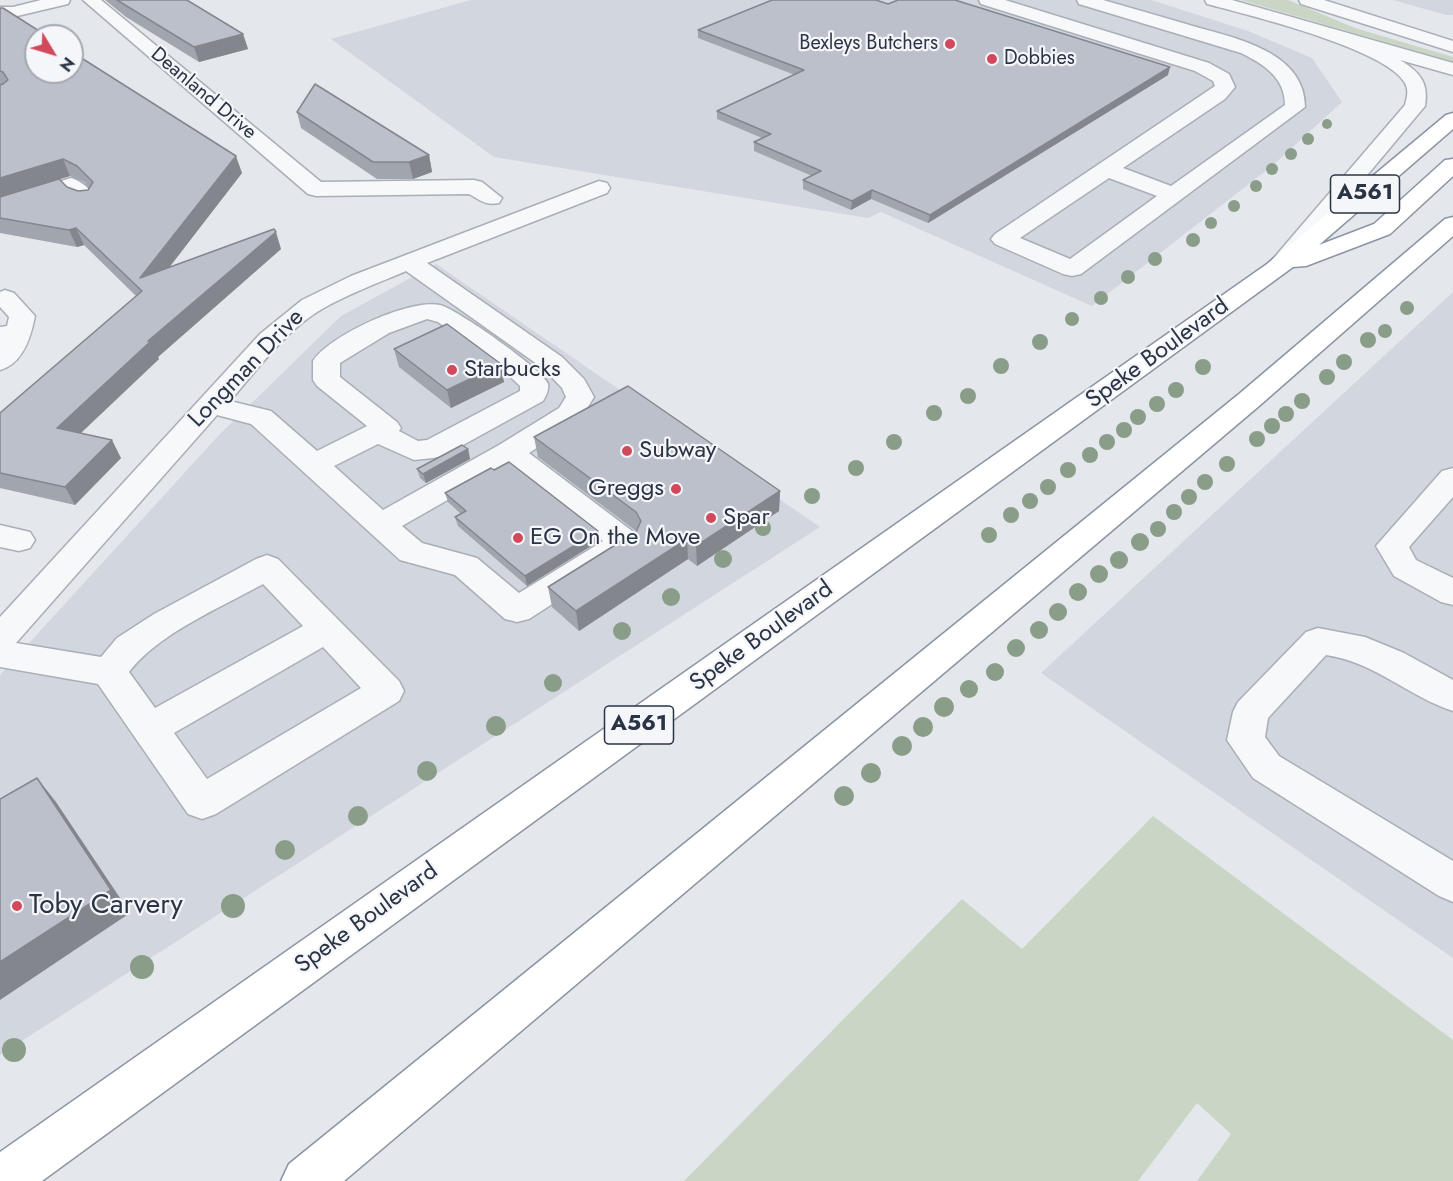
<!DOCTYPE html>
<style>
body{margin:0}
#map{position:relative;width:1453px;height:1181px;overflow:hidden;background:#e4e7ec;font-family:Jost,sans-serif}
canvas{display:block}
.north{position:absolute;left:24px;top:24px;width:60px;height:60px;box-sizing:border-box;background:#f4f6f9;border:2px solid #a4a8b1;border-radius:50%;rotate:128deg;font-size:16px;font-weight:700;line-height:24px;text-align:center;color:#2b3445}
.north::after{content:'';display:block;margin:auto;width:21px;height:27px;background:#d1495b;clip-path:polygon(50% 0,100% 100%,50% 72%,0 100%)}
</style>
<div id="map">
<canvas width="1453" height="1181"></canvas>
<div class="north">N</div>
</div>
<script>
const ctx = document.querySelector('canvas').getContext('2d');
ctx.lineJoin = 'round';
function fillPath(path, color) {
  ctx.fillStyle = color;
  ctx.fill(path, 'evenodd');
}
function trace(path, color, width, dash) {
  ctx.strokeStyle = color;
  ctx.lineWidth = width;
  ctx.lineCap = dash ? 'butt' : 'round';
  ctx.setLineDash(dash || []);
  ctx.stroke(path);
}
function write(font, color, halo, rows, align = 'center') {
  ctx.font = font + ' Jost,sans-serif';
  ctx.lineWidth = 4.5;
  ctx.setLineDash([]);
  ctx.textBaseline = 'middle';
  ctx.strokeStyle = halo;
  ctx.fillStyle = color;
  for (const [text, x, y, turn = 0] of rows) {
    ctx.save();
    ctx.translate(x, y);
    ctx.rotate((+turn || 0) * Math.PI / 180);
    ctx.textAlign = isNaN(turn) ? turn : align;
    if (halo) ctx.strokeText(text, 0, 0);
    ctx.fillText(text, 0, 0);
    ctx.restore();
  }
}
const built = new Path2D(`
 M471 0H1151L1248 31 1312 58 1342 102 1272 166 1092 306 881 212 868 218 494 157 331 39Z
 M1393 0H1453V15H1446Z
 M436 264 820 527 0 1055V675L219 435 341 316Z
 M1453 292V958L1041 673Z`);
const green = new Path2D(`
 M1241 0H1288L1355 28 1453 57V62Z
 M1153 816 1453 1040V1181H1197L1231 1134 1197 1103 1138 1181H684L962 899 1022 949Z`);
const minor = new Path2D(`
 M41 0H70L68 4 13 17H0V7H13Z
 M83 0H101L321 182 474 180 482 182 502 198 499 203C486 206 480 200 469 194L316 196 308 194Z
 M979 0H1005L1209 63 1229 74 1235 87 1225 99 1123 168 1171 186 1285 105C1285 77 1263 64 1241 53L1079 4 1077 0H1103C1131 8 1159 16 1186 24 1229 37 1305 49 1305 107L1081 274 1072 276 1063 274 995 244 991 239 995 234 1215 86 1213 81 1195 71 981 4ZM1109 178 1157 196 1070 259 1020 238Z
 M1205 0H1232L1453 63V75L1400 60C1420 72 1429 83 1425 106L1292 265 1284 267 1276 265 1272 260 1405 105C1407 97 1409 91 1405 83 1385 48 1248 15 1207 4Z
 M1299 0H1324L1453 41V52L1301 4Z
 M71 178C82 181 92 191 98 200L95 205C82 208 76 202 67 193L0 214V200Z
 M599 181 607 183 610 188 607 193 427 263 562 357 584 379 594 397 580 420 529 453 636 534 641 542 636 550 529 619 517 622 505 619 455 575 400 560 251 424 217 415 16 643 101 657 117 638 154 614 256 559 267 555 278 559 399 681 404 691 399 701 216 814 202 819 188 814 98 684 0 667V617L260 334 302 300 351 276ZM406 271 544 369 562 388 566 397 559 408 499 445 383 510 334 466 378 444 414 460 433 458 443 456 543 401C546 396 549 390 548 384 544 370 455 308 440 305 409 299 330 335 313 361V380L317 386 367 426 317 451 271 411 230 401C256 371 287 329 322 309 348 294 378 283 406 271ZM427 319 438 322 499 366 520 386V391L427 440 418 441 399 431 401 428 397 422 340 377V363L389 333ZM507 466 603 541 519 593 477 558 422 543 402 526ZM263 584 303 626 155 708 129 672C159 633 220 608 263 584ZM323 647 361 688 207 779 174 733Z
 M5 290 14 293 35 316C31 337 23 364 0 370V327L7 326 9 317 0 307V292Z
 M1453 468V497L1409 547 1416 560 1453 578V605L1441 602 1394 576 1376 546 1442 471Z
 M0 525 30 532 35 540 30 548 19 551 0 547Z
 M1318 628 1365 637 1404 653 1453 680V711C1407 696 1377 663 1326 655L1268 718 1265 737 1279 756 1453 861V902L1439 896 1253 778 1227 740 1233 712 1238 702 1306 632Z`);
const highway = new Path2D(`
 M1453 113V129L1319 245 1374 224 1445 160 1453 159V176L1390 234 1306 266 1293 267 42 1181H0V1152L1267 264 1446 115Z
 M1453 217V236L1259 406 344 1181H281L289 1164 1239 394 1445 219Z`);
const trees = [
 [1327,124,5],
 [1308,139,6],
 [1291,154,6],
 [1272,169,6],
 [1256,186,6],
 [1234,206,6],
 [1211,223,6],
 [1193,240,7],
 [1155,259,7],
 [1128,277,7],
 [1101,298,7],
 [1407,308,7],
 [1072,319,7],
 [1385,331,7],
 [1368,340,8],
 [1040,342,8],
 [1344,362,8],
 [1001,366,8],
 [1203,367,8],
 [1327,377,8],
 [1176,390,8],
 [968,396,8],
 [1302,401,8],
 [1157,404,8],
 [934,413,8],
 [1286,414,8],
 [1138,417,8],
 [1272,426,8],
 [1124,430,8],
 [1257,439,8],
 [894,442,8],
 [1107,442,8],
 [1090,455,8],
 [1227,464,8],
 [856,468,8],
 [1068,470,8],
 [1205,482,8],
 [1048,487,8],
 [812,496,8],
 [1189,497,8],
 [1030,501,8],
 [1174,512,8],
 [1011,515,8],
 [763,528,8],
 [1158,529,8],
 [989,535,8],
 [1140,542,9],
 [723,559,9],
 [1119,560,9],
 [1099,574,9],
 [1078,592,9],
 [671,597,9],
 [1058,612,9],
 [1039,630,9],
 [622,631,9],
 [1016,648,9],
 [995,672,9],
 [553,683,9],
 [969,689,9],
 [944,707,10],
 [496,726,10],
 [923,727,10],
 [902,746,10],
 [427,771,10],
 [871,773,10],
 [844,796,10],
 [358,816,10],
 [285,850,10],
 [233,906,12],
 [142,967,12],
 [14,1050,12]
];
const wall = new Path2D(`
 M105 0H187L243 34 248 49 199 62 126 17Z
 M888 4 1168 75 928 223 871 199 851 210 803 189V180L812 176 754 151V142L762 138 717 119V111L795 75 698 38V30Z
 M0 8 242 173 169 267 281 249 158 357 159 359 81 433 121 458 75 505 0 488V413L136 296 84 245 77 247 0 233ZM70 176 84 182 89 188 88 190 78 191 67 187 59 179Z
 M297 112 429 155 432 172 413 179H377L301 128Z
 M394 349 504 382 451 408 399 367Z
 M534 437 780 491 779 511 697 566 688 559 579 631 552 607 548 587 636 531 538 457Z
 M468 449 470 459 426 483 420 478 417 469Z
 M445 493 599 541 527 586 458 526 455 517 461 514 448 502Z`);
const shadedWall = new Path2D(`
 M243 34 248 49 199 62 194 47Z
 M1170 67 1168 75 928 223 930 215Z
 M429 155 432 172 413 179 409 162Z
 M236 156 242 173 148 295 140 278Z
 M63 159 70 176 0 198V178Z
 M872 190 871 199 851 210 852 201Z
 M76 228 84 245 77 247 69 230Z
 M276 232 281 249 158 357 159 359 67 446 57 428 148 341Z
 M501 364 504 382 451 408 447 390Z
 M112 440 121 458 75 505 65 487Z
 M468 449 470 459 426 483 423 474Z
 M780 491 779 511 697 566 696 546Z
 M598 531 599 541 527 586 525 576Z
 M687 539 688 559 579 631 576 611Z
 M37 778 56 802 130 913 0 1000V962Z`);
const building = new Path2D(`
 M117 0H187L243 34 194 47Z
 M772 0H876L888 4 898 0H955L1170 67 930 215 872 190 852 201 803 180 821 171 754 142 771 134 717 111 804 70 698 30Z
 M0 8H3L47 36H36V72H72V52L236 156 140 278 274 229 276 232 148 341H151L57 428 112 440 65 487 0 473V413L142 291 76 228 69 230 0 218V197L59 179 67 187 78 191 88 190 93 182 77 166 63 159 0 178V85L3 84 8 80 3 72 0 71Z
 M315 84 429 155 409 162H373L297 112Z
 M447 324 501 364 447 390 394 349Z
 M628 386 780 491 696 546 687 539 576 611 548 587 636 532 641 521 636 512 534 437Z
 M462 445 468 449 423 474 417 469Z
 M509 462 598 531 525 576 455 517 466 511 445 493 491 468 494 470Z
 M37 778 111 890 0 962V799Z`);
const markers = [
 [950,44,6,"#d1495b"],
 [992,59,6,"#d1495b"],
 [452,370,6,"#d1495b"],
 [627,451,6,"#d1495b"],
 [676,489,6,"#d1495b"],
 [711,518,6,"#d1495b"],
 [518,538,6,"#d1495b"],
 [17,906,6,"#d1495b"]
];
const farPoinames = [
 ["Bexleys Butchers",938,44],
 ["Dobbies",1004,59,"left"]
];
const farStreetnames = [
 ["Deanland Drive",203,94,40]
];
const shields = [
 [1365,194,69],
 [639,725,69]
];
const shieldNames = [
 ["A561",1365,194],
 ["A561",639,725]
];
const streetNames = [
 ["Speke Boulevard",1158,354,-36],
 ["Longman Drive",247,369,-46],
 ["Speke Boulevard",762,637,-36],
 ["Speke Boulevard",367,919,-36]
];
const poiNames = [
 ["Starbucks",464,370],
 ["Subway",639,451],
 ["Greggs",664,489,"right"],
 ["Spar",723,518],
 ["EG On the Move",530,538]
];
const nearPoinames = [
 ["Toby Carvery",29,906]
];
fillPath(built, '#d2d6de');
fillPath(green, '#c9d6c5');
trace(minor, '#a9aeb7', 3);
trace(highway, '#8b94a3', 3);
fillPath(minor, '#f7f8fa');
fillPath(highway, '#fff');
ctx.fillStyle = '#899d89';
for (const [x, y, r] of trees) {
  ctx.beginPath();
  ctx.arc(x, y, r, 0, 2 * Math.PI);
  ctx.fill();
}
fillPath(wall, '#a1a5ae');
fillPath(shadedWall, '#83868d');
fillPath(building, '#bbc0ca');
trace(building, '#83868d', 1.5);
for (const [x, y, r, color] of markers) {
  const dot = new Path2D();
  dot.arc(x, y, r, 0, 2 * Math.PI);
  ctx.fillStyle = color;
  ctx.fill(dot);
  trace(dot, '#f4f6f9', 2);
}
write('20px', '#2b3445', '#f4f6f9', farPoinames, 'right');
write('20px', '#2b3445', '#f4f6f9', farStreetnames);
for (const [x, y, w] of shields) {
  const box = new Path2D();
  box.roundRect(x - w / 2, y - 19, w, 38, 4.5);
  ctx.fillStyle = '#f4f6f9';
  ctx.fill(box);
  trace(box, '#2b3445', 1.5);
}
write('bold 22px', '#2b3445', null, shieldNames);
write('24px', '#2b3445', '#f4f6f9', streetNames);
write('24px', '#2b3445', '#f4f6f9', poiNames, 'left');
write('28px', '#2b3445', '#f4f6f9', nearPoinames, 'left');
</script>
